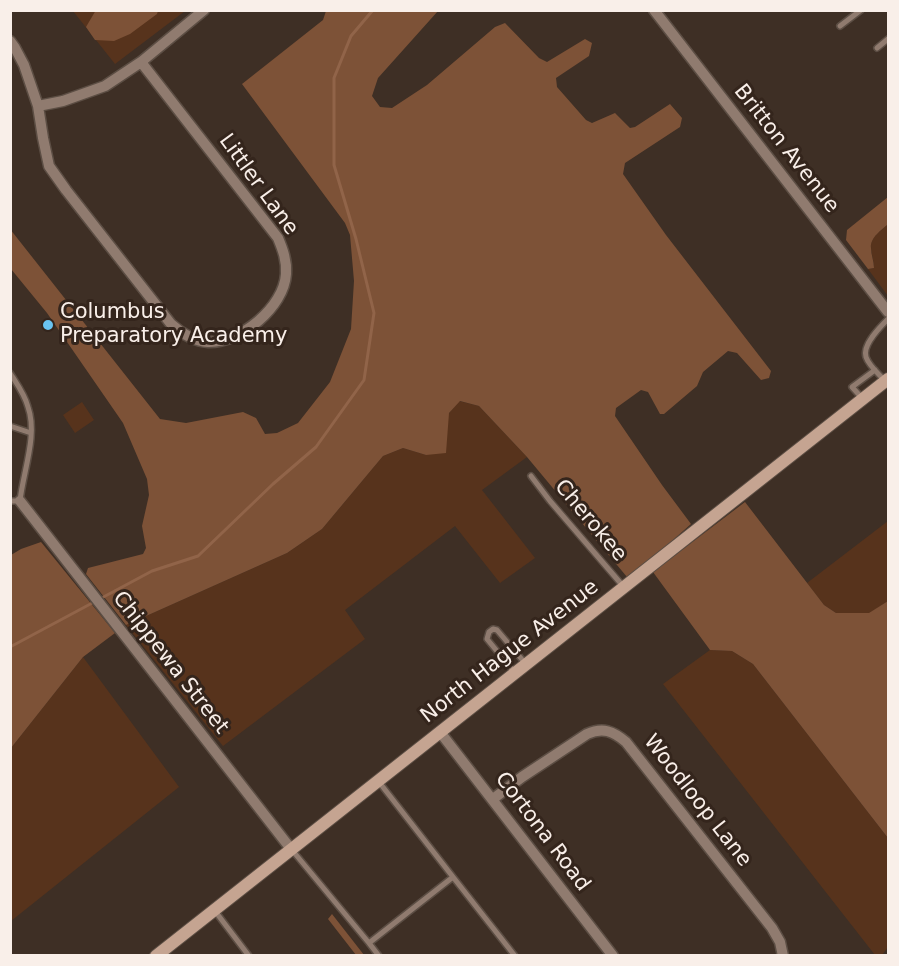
<!DOCTYPE html>
<style>
body{margin:0}
#map{position:relative;width:899px;height:966px;overflow:hidden;background:#3e2f25;font-family:"DejaVu Sans",sans-serif}
canvas{display:block}
.frame{position:absolute;inset:0;border:12px solid #f9efe9;pointer-events:none}
</style>
<div id="map">
<canvas width="899" height="966"></canvas>
<div class="frame"></div>
</div>
<script>
const ctx = document.querySelector('canvas').getContext('2d');
ctx.lineJoin = 'round';
function fillPath(path, color) {
  ctx.fillStyle = color;
  ctx.fill(path, 'evenodd');
}
function trace(path, color, width, dash) {
  ctx.strokeStyle = color;
  ctx.lineWidth = width;
  ctx.lineCap = dash ? 'butt' : 'round';
  ctx.setLineDash(dash || []);
  ctx.stroke(path);
}
function write(font, color, halo, rows, align = 'center') {
  ctx.font = font + ' "DejaVu Sans",sans-serif';
  ctx.lineWidth = 6;
  ctx.setLineDash([]);
  ctx.textBaseline = 'middle';
  ctx.strokeStyle = halo;
  ctx.fillStyle = color;
  for (const [text, x, y, turn = 0] of rows) {
    ctx.save();
    ctx.translate(x, y);
    ctx.rotate((+turn || 0) * Math.PI / 180);
    ctx.textAlign = isNaN(turn) ? turn : align;
    if (halo) ctx.strokeText(text, 0, 0);
    ctx.fillText(text, 0, 0);
    ctx.restore();
  }
}
const green = new Path2D(`
 M73 11H185L115 64Z
 M888 224V296L868 269 874 268C874 260 871 254 871 247 870 237 882 230 888 224Z
 M459 401 479 406 527 457 482 490 535 558 500 583 455 526 345 610 365 639 223 746 126 625 287 553 322 529 383 456 403 448 426 455 449 413Z
 M82 402 94 420 75 433 63 415Z
 M888 521V601L870 613H836L824 605 807 583Z
 M710 650 732 651 753 664 888 838V947L882 955H875L663 684Z
 M83 657 179 787 11 921V748Z`);
const forest = new Path2D(`
 M96 10H158V11L157 14 130 34 114 41 95 40 86 27Z
 M326 11H438L378 78 372 96 380 107 392 108 427 85 495 27 505 23 539 58 547 62 585 39 592 43 589 56 556 78 557 87 586 120 592 123 615 113 630 128 635 127 670 104 682 118 680 127 625 163 623 174 666 235 771 371 769 378 761 380 737 353 728 351 703 372 697 386 664 414H660L648 392 641 390 616 408 615 416 662 485 691 524 647 563 627 577 527 457 479 406 460 401 449 413 446 453 426 455 403 448 383 456 322 529 287 553 126 625 86 574 88 568 143 554 146 548 142 526 149 495 147 479 123 423 47 313 11 269 10 229 160 419 186 423 243 412 256 418 265 434 277 433 298 423 330 382 351 329 354 281 350 235 345 223 242 84 323 20Z
 M888 197V224C882 230 870 237 871 248 871 255 874 261 874 268L868 269 846 240 847 230Z
 M745 502 824 605 836 613H869L888 601V838L753 664 732 651 710 650 653 572Z
 M41 542 115 633 83 657 11 748V555L21 549Z
 M332 914 364 955H356L328 919Z`);
const stream = new Path2D(`
 M10 647 152 571 198 556 273 484 316 447 364 380 374 313 356 239 334 165V78L351 36 373 10`);
const lane = new Path2D(`
 M840 26 861 10
 M877 48 888 39
 M10 373C17 384 25 395 28 407 38 435 23 472 20 501H10
 M885 381C879 374 869 366 866 357 862 345 880 327 888 319
 M862 398 852 387 875 370
 M10 426 31 433
 M531 476 550 501 623 586
 M515 673 487 639 489 632 493 629 497 630 525 663
 M292 850 369 943 453 877 379 782
 M453 877 515 956
 M215 911 249 956
 M369 943 379 956`);
const street = new Path2D(`
 M654 10 888 312
 M10 41 15 48 24 65 38 106 43 138 49 166 66 190 171 324C182 334 193 341 208 342 241 343 284 307 286 274 287 261 283 250 278 238L141 62
 M38 106 63 101 105 86 141 62 204 10
 M20 501 291 849
 M440 732 613 956
 M493 799 522 777 587 734C603 727 613 731 626 742L772 928 780 942 783 956`);
const secondary = new Path2D(`
 M156 956 888 379`);
const markers = [
 [48,325,6,"#69c3f1"]
];
const streetNames = [
 ["Britton Avenue",786,149,52],
 ["Littler Lane",258,185,54],
 ["Cherokee",590,521,50],
 ["North Hague Avenue",510,652,-38],
 ["Chippewa Street",170,663,52],
 ["Woodloop Lane",697,801,52],
 ["Cortona Road",542,832,53]
];
const poiNames = [
 ["Columbus",60,313],
 ["Preparatory Academy",60,337]
];
fillPath(green, '#57331c');
fillPath(forest, '#7d5237');
trace(stream, '#916449', 3);
trace(lane, '#5c4e44', 8);
trace(street, '#5c4e44', 13);
trace(secondary, '#5c4e44', 14);
trace(lane, '#907b6f', 5);
trace(street, '#907b6f', 10);
trace(secondary, '#c5a491', 12);
for (const [x, y, r, color] of markers) {
  const dot = new Path2D();
  dot.arc(x, y, r, 0, 2 * Math.PI);
  ctx.fillStyle = color;
  ctx.fill(dot);
  trace(dot, '#34251c', 2);
}
write('21px', '#f9efe9', '#34251c', streetNames);
write('21px', '#f9efe9', '#34251c', poiNames, 'left');
</script>
